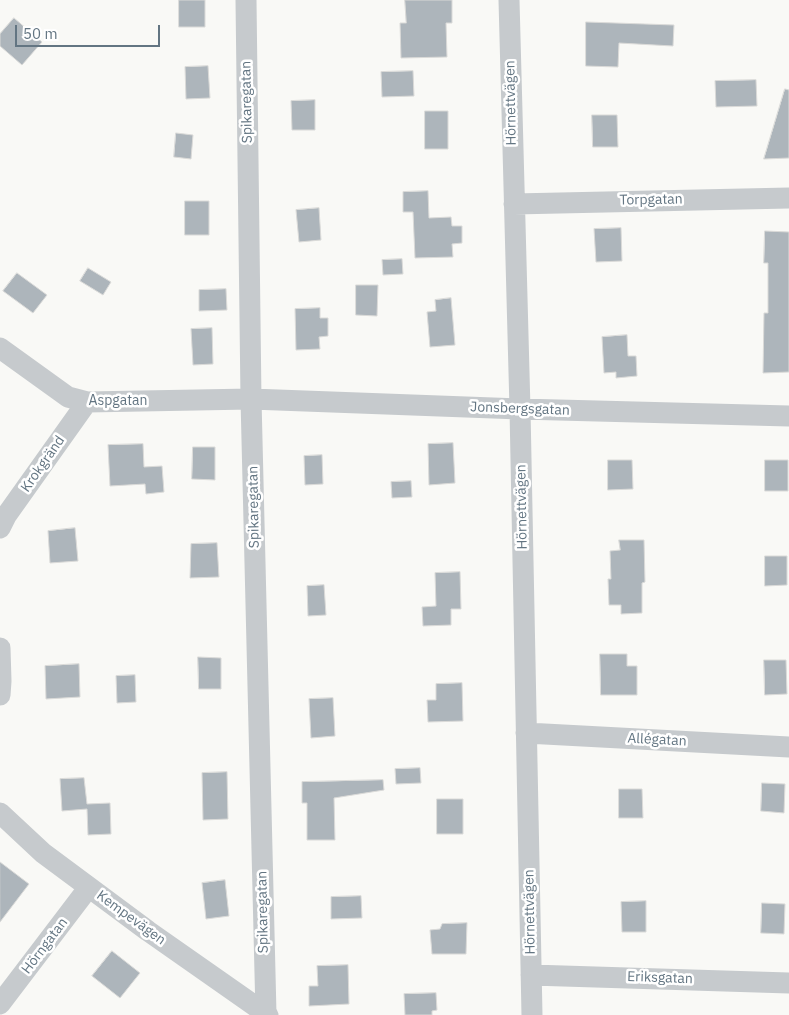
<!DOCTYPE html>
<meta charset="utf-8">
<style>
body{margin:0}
#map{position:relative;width:789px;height:1015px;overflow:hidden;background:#f9f9f6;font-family:"IBM Plex Sans",sans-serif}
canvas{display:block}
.scale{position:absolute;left:15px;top:25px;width:145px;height:22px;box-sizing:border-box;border:2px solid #637582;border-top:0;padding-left:6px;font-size:15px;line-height:18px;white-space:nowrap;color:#637582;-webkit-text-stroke:4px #fff;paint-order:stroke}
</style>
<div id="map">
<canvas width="789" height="1015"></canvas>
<div class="scale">50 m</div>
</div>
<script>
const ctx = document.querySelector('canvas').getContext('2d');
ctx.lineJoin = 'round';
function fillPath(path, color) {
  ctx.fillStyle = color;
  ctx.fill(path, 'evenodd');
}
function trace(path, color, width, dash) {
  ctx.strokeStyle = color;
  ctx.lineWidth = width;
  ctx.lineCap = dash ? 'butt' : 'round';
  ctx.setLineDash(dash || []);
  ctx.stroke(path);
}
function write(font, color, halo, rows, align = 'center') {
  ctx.font = font + ' "IBM Plex Sans",sans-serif';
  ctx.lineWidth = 5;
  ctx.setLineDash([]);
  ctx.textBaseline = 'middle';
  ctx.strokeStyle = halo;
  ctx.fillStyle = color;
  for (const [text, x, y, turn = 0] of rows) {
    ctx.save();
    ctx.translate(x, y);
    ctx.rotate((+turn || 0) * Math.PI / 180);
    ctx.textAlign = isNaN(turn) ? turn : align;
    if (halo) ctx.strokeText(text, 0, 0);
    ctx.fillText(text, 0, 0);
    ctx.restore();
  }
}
const building = new Path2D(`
 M179 0H205V27H179Z
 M405 0H452V23H446L447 57 401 58 400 23H406Z
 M14 18 42 42 22 65 0 46V34Z
 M586 22 674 25 673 46 619 43 618 67 586 66Z
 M208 66 210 98 186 99 185 67Z
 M413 71 414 96 382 97 381 72Z
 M756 80 757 106 716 107 715 81Z
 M785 89 789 90V158L764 159Z
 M315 100V130H292L291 101Z
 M425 111H448V149H425Z
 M592 115H617L618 147H593Z
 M176 133 193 135 191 159 174 157Z
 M428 191 429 218 451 217 452 226H462V243L452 244 453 257 415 258 413 212H403V192Z
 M185 201H209V235H185Z
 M319 208 321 240 299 242 296 210Z
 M621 228 622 261 596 262 594 229Z
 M765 231 789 232V372L763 373 764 313H768V263H764Z
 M402 259 403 274 383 275 382 260Z
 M88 268 111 282 103 295 80 281Z
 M17 273 47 295 33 313 3 291Z
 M356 285H378L377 316 356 315Z
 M226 289 227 310 199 311V290Z
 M451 298 455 345 430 347 427 312 436 311 435 300Z
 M320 308V318H328V336L319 337 320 349 296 350 295 309Z
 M212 328 213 364 193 365 191 329Z
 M627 335 628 356H636L637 376 616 378V372L604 373 602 337Z
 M453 443 455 483 429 485 428 444Z
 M143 444 144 467 162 466 164 492 146 494 145 484 110 486 108 445Z
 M193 447H215V480L192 479Z
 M322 455 323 484 305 485 304 456Z
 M608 460H632L633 489 608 490Z
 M765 460H788V491H765Z
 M411 481 412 497 392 498 391 482Z
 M75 528 78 561 50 563 48 531Z
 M619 540H644L645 582 642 583V613L621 614V605H609L608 579H611L610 551 620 550Z
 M217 543 219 577 190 578 191 544Z
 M765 556H787V585L765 586Z
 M460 572 461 609H451V625L423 626 422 607 436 606 435 573Z
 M324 585 326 615 308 616 307 586Z
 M600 654H627V666H637V695H601Z
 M198 657 221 658V689H199Z
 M764 660H786L787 694 765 695Z
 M79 664 80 697 46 699 45 666Z
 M135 675 136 702 117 703 116 676Z
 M462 683 463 721 428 722 427 700H436V684Z
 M333 698 335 736 311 738 309 699Z
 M420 768 421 783 396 784 395 769Z
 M227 772 228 819 203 820 202 773Z
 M84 778 87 804 110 803 111 834 88 835 87 809 62 811 60 779Z
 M383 780 384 790 334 798 335 840H307V803H302V782Z
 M762 783 785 784 784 813 761 811Z
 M619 789H642L643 818H619Z
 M437 799H463V834H437Z
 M0 862 29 884 0 922Z
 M225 880 229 916 206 919 202 883Z
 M361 896 362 918 331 919V897Z
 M646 901V932H622L621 902Z
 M762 903 785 904 784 934 761 933Z
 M467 923 466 954H432L430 930 440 929 442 924Z
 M112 951 140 973 120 998 92 976Z
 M348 965 349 1004 309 1006V986H318L317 966Z
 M436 993 437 1010 432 1011V1015H405L404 994Z`);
const minor = new Path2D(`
 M246 0 251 399 266 1014
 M509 0 520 409 532 1015
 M514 204 789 198
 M0 348 68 397 87 402 251 399 520 409 789 416
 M0 528 6 516 87 402
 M0 648 1 681 0 695
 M526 733 789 747
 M0 813 43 853 148 931 268 1015
 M531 975 789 983
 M0 1004 89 887`);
const streetNames = [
 ["Spikaregatan",247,102,-91],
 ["Hörnettvägen",511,103,-91],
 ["Torpgatan",651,200,-1],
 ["Aspgatan",118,401],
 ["Jonsbergsgatan",520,409,2],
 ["Krokgränd",43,464,-55],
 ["Spikaregatan",254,507,-91],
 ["Hörnettvägen",522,507,-91],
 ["Allégatan",657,740,3],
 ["Spikaregatan",263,912,-91],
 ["Hörnettvägen",530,912,-91],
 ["Kempevägen",131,918,36],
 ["Hörngatan",45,946,-53],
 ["Eriksgatan",660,978,2]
];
fillPath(building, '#adb5bb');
trace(building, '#dadad8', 1);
trace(minor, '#c6cacd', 21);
write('14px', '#637582', '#fff', streetNames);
</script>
